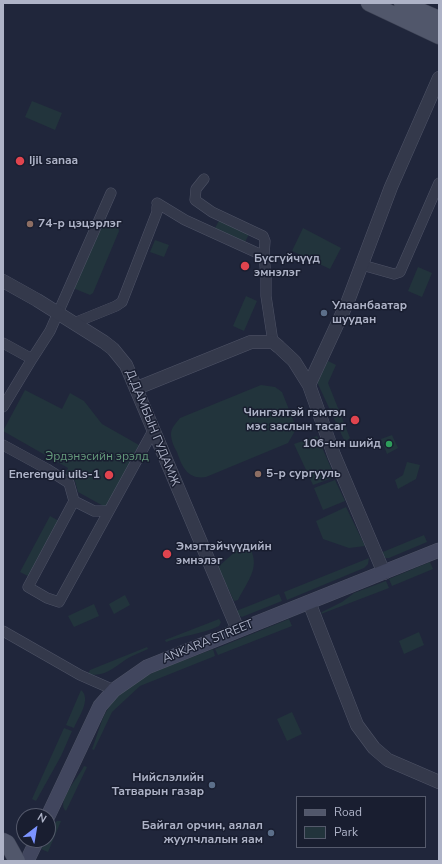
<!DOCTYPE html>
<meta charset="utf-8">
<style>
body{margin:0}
#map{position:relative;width:442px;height:864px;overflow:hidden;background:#20263b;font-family:"Nunito Sans",sans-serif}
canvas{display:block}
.frame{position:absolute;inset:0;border:4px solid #aeb3c7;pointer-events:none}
.legend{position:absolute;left:296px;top:796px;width:130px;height:52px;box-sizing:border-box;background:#191e30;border:1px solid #555a6c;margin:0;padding:5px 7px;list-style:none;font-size:12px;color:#aeb3c7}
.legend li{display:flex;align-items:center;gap:8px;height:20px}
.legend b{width:20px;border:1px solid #555a6c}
.north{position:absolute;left:16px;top:808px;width:40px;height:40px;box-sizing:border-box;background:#191e30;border:1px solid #555a6c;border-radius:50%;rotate:31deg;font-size:11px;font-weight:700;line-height:16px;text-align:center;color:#aeb3c7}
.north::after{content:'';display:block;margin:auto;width:14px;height:18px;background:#7c94ff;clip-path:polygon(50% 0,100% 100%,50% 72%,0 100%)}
</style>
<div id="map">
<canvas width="442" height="864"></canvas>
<div class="frame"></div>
<ul class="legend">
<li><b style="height:5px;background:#51576b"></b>Road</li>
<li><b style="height:11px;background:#22343c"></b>Park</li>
</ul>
<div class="north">N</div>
</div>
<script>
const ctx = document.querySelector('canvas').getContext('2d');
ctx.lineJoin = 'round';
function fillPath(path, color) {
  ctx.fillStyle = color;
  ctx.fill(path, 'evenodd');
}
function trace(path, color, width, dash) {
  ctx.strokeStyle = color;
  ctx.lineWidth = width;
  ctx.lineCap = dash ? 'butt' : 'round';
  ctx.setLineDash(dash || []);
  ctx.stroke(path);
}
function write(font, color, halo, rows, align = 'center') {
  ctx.font = font + ' "Nunito Sans",sans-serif';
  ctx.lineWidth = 3;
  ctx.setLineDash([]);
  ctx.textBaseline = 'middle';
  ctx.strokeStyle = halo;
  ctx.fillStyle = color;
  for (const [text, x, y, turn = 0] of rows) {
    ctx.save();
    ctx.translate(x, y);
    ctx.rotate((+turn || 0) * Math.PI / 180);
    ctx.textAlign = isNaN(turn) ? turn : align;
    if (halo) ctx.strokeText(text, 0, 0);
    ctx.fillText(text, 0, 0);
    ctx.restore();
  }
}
const green = new Path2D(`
 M32 101 62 113 55 130 25 117Z
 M221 217 250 232 245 242 215 228Z
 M101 220 118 227 119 231 93 293 90 295 73 288Z
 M303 228 341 248 330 269 292 251Z
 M155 240 169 245 164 257 150 252Z
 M418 267 432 273 422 297 408 291Z
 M246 296 257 301 244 331 233 326Z
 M328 361 336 365 328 383 350 438 345 442 317 382Z
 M261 385 275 387 282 392 294 422 295 431 288 443 206 477C188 480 182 467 177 452 174 447 171 440 171 434 171 428 176 423 180 418Z
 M25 390 62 409 70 393 84 401 102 424 139 445 107 508 78 492 75 481 65 475 68 468 3 431Z
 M392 435 398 448 387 454 381 439Z
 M317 436 335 477 313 485 294 444Z
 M407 462 420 465 416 479 398 489 395 480 403 475Z
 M335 480 345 501 323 510 314 488Z
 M346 507 365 546 349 548 323 539 316 521Z
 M50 516 59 521 30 577 20 572Z
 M424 535 427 542 389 558H383L378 554Z
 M248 545C262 566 248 580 238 600L234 601 218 567 237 550Z
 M369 558 368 564 364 568 287 600 284 592Z
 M430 562 433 569 392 586 389 579Z
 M386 581 389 588 321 614 322 612 342 602 354 593Z
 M279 594 282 601 242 617 231 613Z
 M125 595 130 605 114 614 109 604Z
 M94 604 99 616 74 627 68 616Z
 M219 619 221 622 219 626C202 634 184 635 166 642L165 640Z
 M289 619 292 626 218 655 215 649Z
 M419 632 424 645 404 654 399 641Z
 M147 647 148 649C142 652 136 654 130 657 116 665 106 678 88 674L90 670Z
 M213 649 215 656 140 686 112 712 94 750 92 749C97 737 100 723 106 712 127 675 177 664 213 649Z
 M81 690C92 699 78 718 74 728L66 725Z
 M292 712 302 734 287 741 277 719Z
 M64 728 72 731 61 756 36 801 32 799Z
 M84 766 87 767 66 811C55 802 79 777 84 766Z
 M57 821H61L48 852 41 849 46 840H48C48 833 51 825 57 821Z`);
const minor = new Path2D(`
 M204 179 196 189 195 200 212 212 263 236 265 241 264 256
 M157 203 185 220 264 256 266 276V296L273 342
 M362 265 394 274 400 272 439 183
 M75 324 79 321 116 306 122 302 157 212V207
 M3 343 32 359 3 407
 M32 359 50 331 111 193
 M3 445 47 469 69 483 74 501
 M109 511H94L74 501 28 587 47 598 59 602 154 429
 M3 631 80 675 114 690`);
const tertiary = new Path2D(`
 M3 281 37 300 104 342 113 349 126 365 238 630
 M137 388 251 342H273L279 347 294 361 309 385
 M384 573 334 455 309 385 348 301 391 187 439 78
 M309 602 357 725 374 748 388 760 439 782`);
const secondary = new Path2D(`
 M48 816 100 706 114 690 147 667 439 550
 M27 861 37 840`);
const primary = new Path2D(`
 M369 3 439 36
 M402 3 439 19
 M3 841 7 843 17 861`);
const markers = [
 [20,161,5,"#e0444e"],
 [30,224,4,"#8d6e63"],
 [245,266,5,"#e0444e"],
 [324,313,4,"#5c6f8a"],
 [355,420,5,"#e0444e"],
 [389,444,4,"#2e9e5b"],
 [258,474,4,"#8d6e63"],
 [109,475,5,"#e0444e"],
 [167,554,5,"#e0444e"],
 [212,785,4,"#5c6f8a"],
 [271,833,4,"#5c6f8a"]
];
const poiNames = [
 ["Ijil sanaa",29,161],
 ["74-р цэцэрлэг",38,224],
 ["Бүсгүйчүүд",254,259],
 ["эмнэлэг",254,273],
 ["Улаанбаатар",332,306],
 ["шуудан",332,320],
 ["Чингэлтэй гэмтэл",346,413,"right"],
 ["мэс заслын тасаг",346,427,"right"],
 ["106-ын шийд",381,444,"right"],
 ["5-р сургууль",266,474],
 ["Enerengui uils-1",100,475,"right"],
 ["Эмэгтэйчүүдийн",176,547],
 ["эмнэлэг",176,561],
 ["Нийслэлийн",204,778,"right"],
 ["Татварын газар",204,792,"right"],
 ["Байгал орчин, аялал",263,826,"right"],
 ["жуулчлалын яам",263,840,"right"]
];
const streetNames = [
 ["Д.ДАМБЫН ГУДАМЖ",152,428,68],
 ["ANKARA STREET",208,642,-22]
];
const parkNames = [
 ["Эрдэнэсийн эрэлд",97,457]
];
fillPath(green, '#22343c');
trace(minor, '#4e5366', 11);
trace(tertiary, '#4e5366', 14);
trace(secondary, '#4e5366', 15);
trace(primary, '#3d4254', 17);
trace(minor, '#34394b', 10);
trace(tertiary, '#34394b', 13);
trace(secondary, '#41465e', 14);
trace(primary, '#51576b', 16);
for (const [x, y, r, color] of markers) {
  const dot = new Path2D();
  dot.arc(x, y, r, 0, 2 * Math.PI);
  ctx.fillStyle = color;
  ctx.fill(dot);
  trace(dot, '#191e30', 1.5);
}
write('bold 12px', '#aeb3c7', '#191e30', poiNames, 'left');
write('12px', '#aeb3c7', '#191e30', streetNames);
write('12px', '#649a7b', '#191e30', parkNames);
</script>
